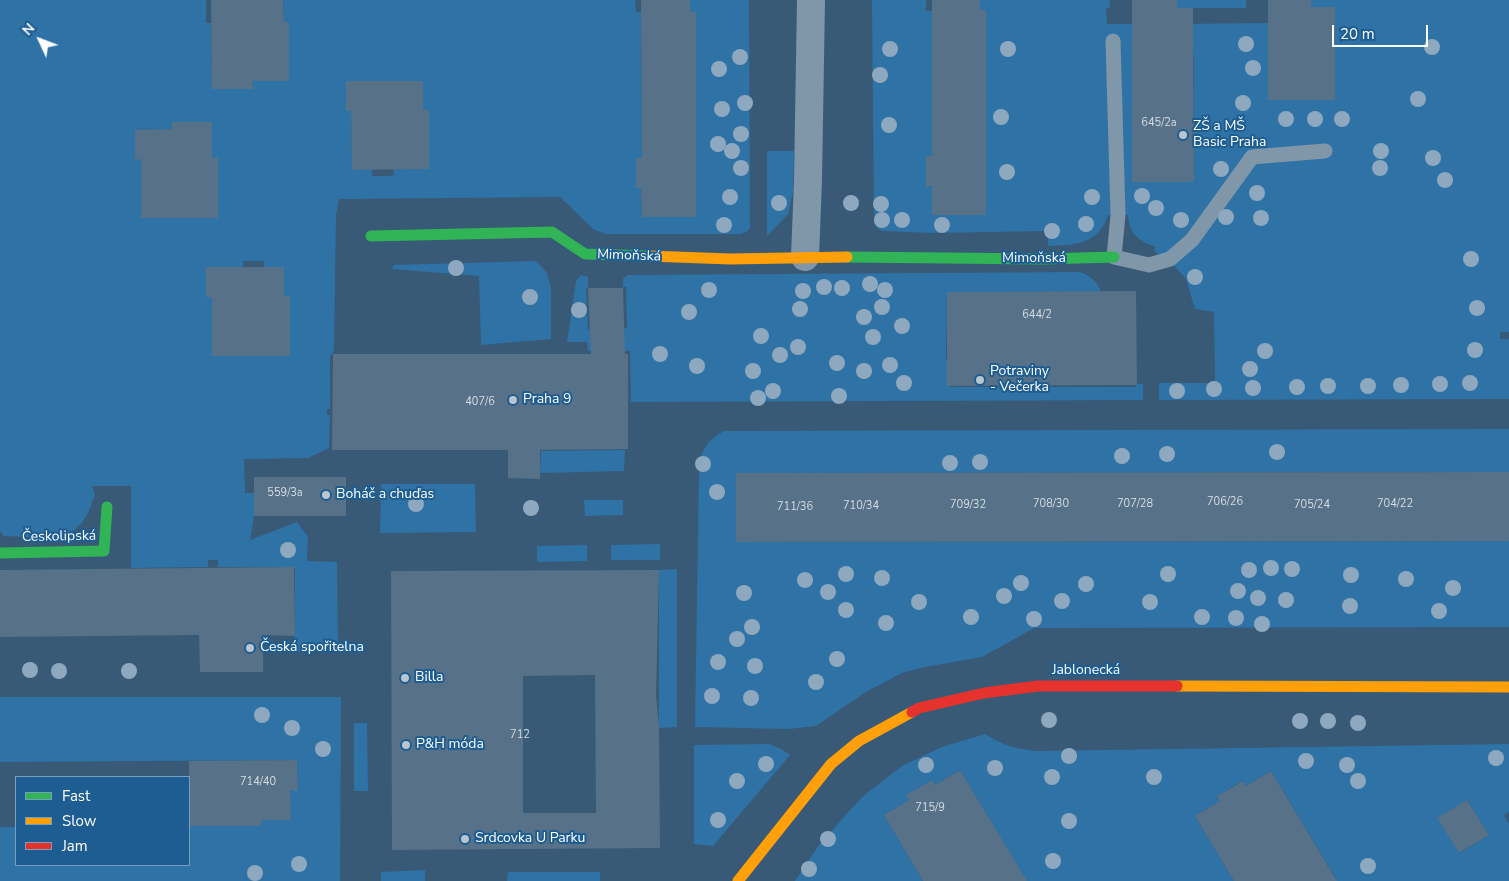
<!DOCTYPE html>
<meta charset="utf-8">
<style>
body{margin:0}
#map{position:relative;width:1509px;height:881px;overflow:hidden;background:#385a76;font-family:"Nunito Sans",sans-serif}
canvas{display:block}
.legend{position:absolute;left:15px;top:776px;width:175px;height:90px;box-sizing:border-box;background:#1d5d91;border:1px solid #779ebd;margin:0;padding:6px 9px;list-style:none;font-size:15px;color:#fff}
.legend li{display:flex;align-items:center;gap:10px;height:25px}
.legend b{width:25px;border:1px solid #779ebd}
.north{position:absolute;left:15px;top:15px;width:50px;height:50px;-webkit-text-stroke:4px #1d5d91;paint-order:stroke;rotate:313deg;font-size:14px;font-weight:700;line-height:20px;text-align:center;color:#fff}
.north::after{content:'';display:block;margin:auto;width:18px;height:22px;background:#fff;clip-path:polygon(50% 0,100% 100%,50% 72%,0 100%)}
.scale{position:absolute;left:1332px;top:25px;width:96px;height:22px;box-sizing:border-box;border:2px solid #fff;border-top:0;padding-left:6px;font-size:15px;line-height:18px;white-space:nowrap;color:#fff;-webkit-text-stroke:4px #1d5d91;paint-order:stroke}
</style>
<div id="map">
<canvas width="1509" height="881"></canvas>
<ul class="legend">
<li><b style="height:6px;background:#30b455"></b>Fast</li>
<li><b style="height:6px;background:#ff9f0a"></b>Slow</li>
<li><b style="height:6px;background:#e5322d"></b>Jam</li>
</ul>
<div class="north">N</div>
<div class="scale">20 m</div>
</div>
<script>
const ctx = document.querySelector('canvas').getContext('2d');
ctx.lineJoin = 'round';
function fillPath(path, color) {
  ctx.fillStyle = color;
  ctx.fill(path, 'evenodd');
}
function trace(path, color, width, dash) {
  ctx.strokeStyle = color;
  ctx.lineWidth = width;
  ctx.lineCap = dash ? 'butt' : 'round';
  ctx.setLineDash(dash || []);
  ctx.stroke(path);
}
function write(font, color, halo, rows, align = 'center') {
  ctx.font = font + ' "Nunito Sans",sans-serif';
  ctx.lineWidth = 4;
  ctx.setLineDash([]);
  ctx.textBaseline = 'middle';
  ctx.strokeStyle = halo;
  ctx.fillStyle = color;
  for (const [text, x, y, turn = 0] of rows) {
    ctx.save();
    ctx.translate(x, y);
    ctx.rotate((+turn || 0) * Math.PI / 180);
    ctx.textAlign = isNaN(turn) ? turn : align;
    if (halo) ctx.strokeText(text, 0, 0);
    ctx.fillText(text, 0, 0);
    ctx.restore();
  }
}
const green = new Path2D(`
 M0 0H206V23H211L212 81 232 89H252V81H289V22L284 21 283 0H635L636 12H641L642 158H636V188H641L642 217H695L696 12 690 11V0H749L750 227 748 231 741 234H605L593 229 560 197 339 199 336 215 334 347 333 354 330 355V409H327V415H330L329 448 308 458 244 459 245 493H254V516L250 540 297 522 308 537 307 561 337 562 338 648 295 652V569H289V567H218V560H208V567L131 568V486H92L95 495C91 504 88 516 81 524 64 543 27 536 4 536L0 531ZM346 81H423V110H429L394 169 393 176H372V169H352L351 111H346ZM172 122H193L212 158 218 217 141 218V159H135V130L172 129ZM243 261H264V267H284V296H290L212 356V297H206V267H243Z
 M872 0H926V11H932V156L927 187 932 186V215H986V10H980V0H1110V7L1106 9 1107 24H1161L1132 57 1133 182H1194V56L1178 24 1268 23V100H1334V7H1311V0H1509V332H1500V339H1509V399L1159 400V383H1215L1214 312 1195 309 1186 279 1171 262 1155 252V247C1137 239 1130 235 1128 215H1108C1099 245 1073 245 1048 246V231L932 233 882 231C877 228 874 226 874 220Z
 M1177 0H1246V8H1177Z
 M767 151H794L793 192 788 214 767 236Z
 M536 261 547 273 551 288V339L481 345 479 276 392 269 394 265Z
 M1080 272C1091 276 1097 281 1101 292H947L946 359H949V387H1136L1137 384H1143V400L631 402 630 351H588L587 342H567L576 281 581 275 588 277V288H586L588 329 627 328 626 287H623V279L628 275Z
 M1509 429V472L736 473V542L1509 541V627L1034 628 982 657 925 667 902 673 866 692 816 726 789 729 695 727 699 470C702 449 705 442 724 431Z
 M625 450 624 471 540 473 541 451Z
 M381 484H475L476 532 380 533Z
 M584 500H623V515L585 516Z
 M660 544V560H611V545Z
 M587 545V561L537 562V546Z
 M677 569V727L659 728V570Z
 M0 697H341L340 881H0V827H16V865H189V826H261L262 820H290V790H298L297 760 0 762Z
 M354 723H367L368 791H354Z
 M985 734C1001 745 1018 749 1037 751L1509 744V812L1504 815 1509 824V881H1328L1335 877 1271 771 1246 786 1242 781 1217 796 1220 801 1195 816 1234 881H1017L1024 877 960 770 935 785 932 780 906 795 909 800 884 815 923 881H795L819 845 862 797 902 766 942 747ZM1467 800 1489 835 1460 853 1438 818Z
 M769 744 781 749 790 755 713 846 694 844V745Z
 M425 870V881H381V872Z
 M508 872H600V881H507Z`);
const building = new Path2D(`
 M211 0H283L284 21 289 22V81H252L253 89H212Z
 M641 0H690V11L696 12V217H642L641 188H636V158H642Z
 M932 0H980V10H986V215H932V186L926 187V156H932Z
 M1132 0H1177V8H1193L1194 182H1132Z
 M1268 0H1311V7H1335V100H1268Z
 M346 81H423V110H429V169L352 170 351 111H346Z
 M172 122H212V158H218V218H141V159L135 160V130L172 129Z
 M206 267H284V296H290V356H212V297H206Z
 M588 288H623L625 354H628V449L540 450V479L508 478V450H332L333 354H591Z
 M1136 291 1137 385 947 386V292Z
 M1509 472V541L736 542V473Z
 M254 477H346V516H254Z
 M294 567 295 636 263 635V672H200L199 635 0 637V570Z
 M659 570 656 696 659 725 660 848 392 850 391 571ZM595 675 596 813H523V676Z
 M297 760 298 791 290 790 291 820H262L261 826H189V761Z
 M960 770 1027 881H923L884 815 909 800 906 795 932 780 935 785Z
 M1271 771 1337 881H1234L1195 816 1220 801 1217 796 1243 781 1246 786Z
 M1467 800 1489 835 1459 853 1437 818Z`);
const lane = new Path2D(`
 M1113 41 1118 215 1114 257 1149 265 1170 259 1192 240 1252 157 1325 151`);
const street = new Path2D(`
 M805 257 808 180 811 0`);
const fast = new Path2D(`
 M371 236 552 232 585 254 649 256
 M847 257 1043 259 1114 257
 M0 553 104 551 107 507`);
const slow = new Path2D(`
 M649 256 730 259 847 257
 M1177 686 1509 687
 M738 881 831 764 859 741 912 712`);
const jam = new Path2D(`
 M912 712 919 708 984 693 1038 686H1177`);
const trees = [
 [1246,44],
 [1432,47],
 [890,49],
 [1008,49],
 [740,57],
 [1253,68],
 [719,69],
 [880,75],
 [1418,99],
 [745,103],
 [1243,103],
 [722,109],
 [1001,117],
 [1286,119],
 [1315,119],
 [1342,119],
 [889,125],
 [741,134],
 [718,144],
 [732,151],
 [1381,151],
 [1433,158],
 [741,168],
 [1380,168],
 [1221,169],
 [1007,172],
 [1445,180],
 [1257,193],
 [1142,196],
 [730,197],
 [1092,197],
 [779,203],
 [851,203],
 [881,204],
 [1156,208],
 [1226,217],
 [1261,218],
 [882,220],
 [902,220],
 [1181,220],
 [1086,224],
 [724,225],
 [942,225],
 [1052,231],
 [1471,259],
 [456,268],
 [1195,277],
 [870,284],
 [824,287],
 [842,288],
 [709,290],
 [885,290],
 [803,291],
 [530,297],
 [882,307],
 [1477,308],
 [800,309],
 [579,310],
 [689,312],
 [864,317],
 [902,326],
 [761,336],
 [873,337],
 [798,347],
 [1475,350],
 [1265,351],
 [660,354],
 [780,355],
 [837,363],
 [890,365],
 [697,366],
 [1250,369],
 [753,371],
 [864,371],
 [904,383],
 [1470,383],
 [1440,384],
 [1401,385],
 [1328,386],
 [1368,386],
 [1297,387],
 [1253,388],
 [1214,389],
 [773,391],
 [1177,391],
 [839,396],
 [758,398],
 [1277,452],
 [1167,454],
 [1122,456],
 [980,462],
 [950,463],
 [703,464],
 [717,492],
 [416,504],
 [531,508],
 [288,550],
 [1271,568],
 [1292,569],
 [1249,570],
 [846,574],
 [1168,574],
 [1351,575],
 [882,578],
 [1406,579],
 [805,580],
 [1021,583],
 [1086,584],
 [1453,588],
 [1238,591],
 [828,592],
 [744,593],
 [1004,596],
 [1258,598],
 [1286,600],
 [1062,601],
 [919,602],
 [1150,602],
 [1350,606],
 [846,610],
 [1439,611],
 [971,617],
 [1202,617],
 [1236,618],
 [1034,619],
 [886,623],
 [1262,624],
 [752,627],
 [737,639],
 [837,659],
 [718,662],
 [755,666],
 [30,670],
 [59,671],
 [129,671],
 [816,682],
 [712,696],
 [751,698],
 [262,715],
 [1049,720],
 [1300,721],
 [1328,721],
 [1358,723],
 [292,728],
 [323,749],
 [1069,756],
 [1496,758],
 [1306,761],
 [766,764],
 [926,765],
 [1347,765],
 [995,768],
 [1052,777],
 [1154,777],
 [737,781],
 [1358,781],
 [718,820],
 [1069,821],
 [828,839],
 [1053,861],
 [299,864],
 [1368,866],
 [809,869],
 [255,873]
];
const markers = [
 [1183,135,5,"#b9c5cf"],
 [980,380,5,"#b9c5cf"],
 [513,400,5,"#b9c5cf"],
 [326,495,5,"#b9c5cf"],
 [250,648,5,"#b9c5cf"],
 [405,678,5,"#b9c5cf"],
 [406,745,5,"#b9c5cf"],
 [465,839,5,"#b9c5cf"]
];
const numberNames = [
 ["645/2a",1159,123],
 ["644/2",1037,315],
 ["407/6",480,402],
 ["559/3a",285,493],
 ["706/26",1225,502],
 ["708/30",1051,504],
 ["707/28",1135,504],
 ["704/22",1395,504],
 ["709/32",968,505],
 ["705/24",1312,505],
 ["710/34",861,506],
 ["711/36",795,507],
 ["712",520,735],
 ["714/40",258,782],
 ["715/9",930,808]
];
const poiNames = [
 ["ZŠ a MŠ",1193,127],
 ["Basic Praha",1193,143],
 ["Potraviny",990,372],
 ["- Večerka",990,388],
 ["Praha 9",523,400],
 ["Boháč a chuďas",336,495],
 ["Česká spořitelna",260,648],
 ["Billa",415,678],
 ["P&H móda",416,745],
 ["Srdcovka U Parku",475,839]
];
const streetNames = [
 ["Mimoňská",629,256,2],
 ["Mimoňská",1034,259],
 ["Českolipská",59,537,-1],
 ["Jablonecká",1086,671]
];
fillPath(green, '#2f72a6');
fillPath(building, '#567188');
trace(lane, '#8096a9', 15);
trace(street, '#8096a9', 28);
trace(fast, '#30b455', 11);
trace(slow, '#ff9f0a', 11);
trace(jam, '#e5322d', 11);
ctx.fillStyle = '#8ea9bf';
for (const [x, y] of trees) {
  ctx.beginPath();
  ctx.arc(x, y, 8, 0, 2 * Math.PI);
  ctx.fill();
}
for (const [x, y, r, color] of markers) {
  const dot = new Path2D();
  dot.arc(x, y, r, 0, 2 * Math.PI);
  ctx.fillStyle = color;
  ctx.fill(dot);
  trace(dot, '#1d5d91', 2);
}
write('11px', '#d5dce1', null, numberNames);
write('14px', '#fff', '#1d5d91', poiNames, 'left');
write('14px', '#fff', '#1d5d91', streetNames);
</script>
